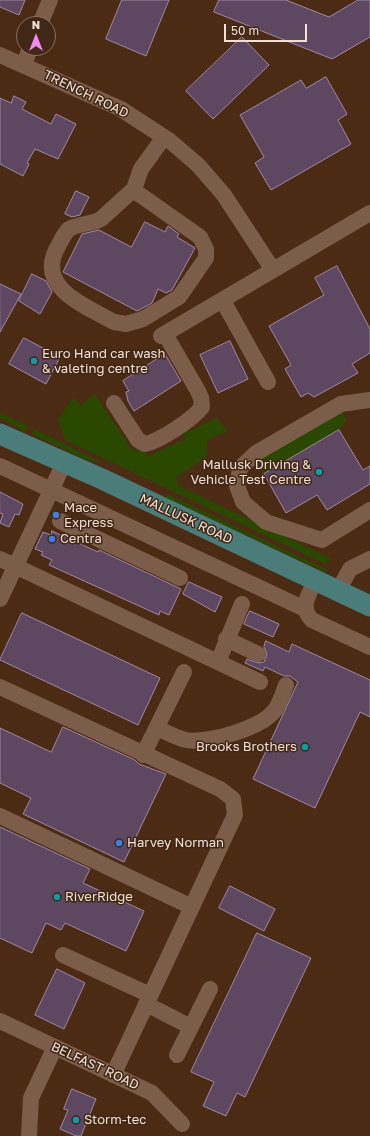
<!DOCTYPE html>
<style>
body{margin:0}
#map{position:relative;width:370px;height:1136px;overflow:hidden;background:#412715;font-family:"Golos Text",sans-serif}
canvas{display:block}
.north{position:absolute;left:16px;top:16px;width:40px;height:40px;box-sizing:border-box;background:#412715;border:1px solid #887162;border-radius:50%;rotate:0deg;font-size:11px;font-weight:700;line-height:16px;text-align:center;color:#f2e0d5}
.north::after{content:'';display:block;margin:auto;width:14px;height:18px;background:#f18af4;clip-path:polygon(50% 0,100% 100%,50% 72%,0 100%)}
.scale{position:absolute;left:224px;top:24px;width:83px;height:18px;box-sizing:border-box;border:2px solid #f2e0d5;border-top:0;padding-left:5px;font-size:12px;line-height:14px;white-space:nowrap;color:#f2e0d5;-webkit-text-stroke:3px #412715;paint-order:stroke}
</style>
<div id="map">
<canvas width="370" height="1136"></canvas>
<div class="north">N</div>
<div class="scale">50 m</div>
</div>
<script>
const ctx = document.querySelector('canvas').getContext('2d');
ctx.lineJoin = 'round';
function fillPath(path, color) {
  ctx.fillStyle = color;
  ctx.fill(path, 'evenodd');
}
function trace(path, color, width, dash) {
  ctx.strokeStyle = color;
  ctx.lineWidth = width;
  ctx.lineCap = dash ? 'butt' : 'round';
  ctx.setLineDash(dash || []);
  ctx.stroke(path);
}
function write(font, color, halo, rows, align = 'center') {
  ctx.font = font + ' "Golos Text",sans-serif';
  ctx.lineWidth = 3;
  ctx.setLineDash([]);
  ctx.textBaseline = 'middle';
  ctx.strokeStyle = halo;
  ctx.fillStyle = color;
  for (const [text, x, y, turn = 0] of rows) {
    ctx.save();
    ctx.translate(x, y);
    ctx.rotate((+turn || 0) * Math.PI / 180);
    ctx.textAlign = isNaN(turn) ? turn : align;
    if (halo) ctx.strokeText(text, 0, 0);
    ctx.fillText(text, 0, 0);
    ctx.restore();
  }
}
const built = new Path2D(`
 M0 0H370V1136H0ZM24 24H48V48H24Z`);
const green = new Path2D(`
 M95 394 133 451 142 448 148 456 185 439 183 427 189 431 217 418 228 432 215 436 207 441V456L176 478 179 486 332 559 325 564 65 440 58 419 73 398 81 405Z
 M343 412 346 421 339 430 263 476 261 458Z
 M0 413 28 426 26 432 0 418Z
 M34 429 103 463 86 460 32 434Z
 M167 494 330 571 325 572 165 498Z`);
const building = new Path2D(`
 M0 0H25L19 15 0 7Z
 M122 0H169L146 56 106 39Z
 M219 0H286L329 17 358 0H370V37L332 59 214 12Z
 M242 37 269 65 213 119 186 91Z
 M326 77 347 114 338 120 351 144 271 190 255 163 264 157 240 115 301 80 306 88Z
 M14 96 26 102 22 109 51 124 56 114 76 124 58 159 35 149 27 163 29 164 23 176 0 164V98L11 103Z
 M76 191 89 197 80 215 72 217 65 214Z
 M145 222 165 232 168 226 179 234 177 237 195 248 172 290 166 293 158 289 152 303 139 310 137 311 63 272 82 234 99 230 131 247Z
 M337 266 370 329V353L352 364 358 373 314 397 308 393 301 397 285 369 291 365 269 326 324 295 315 278Z
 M32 274 46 281 52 292 40 314 19 301Z
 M0 284 21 294 0 332Z
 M24 338 60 357 46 384 9 364Z
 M230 341 248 379 218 393 200 355Z
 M165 354 181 381 134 411 128 401 126 392 129 391 123 381Z
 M339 430 363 470 370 466V484L327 510 317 495 286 513 264 474Z
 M0 492 23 504 19 515 15 514 9 527 0 523 3 514 0 513Z
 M52 531 98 552 99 550 181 589 169 615 160 611 159 615 49 565 52 560 41 555 43 552 35 549 43 532 51 535Z
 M189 582 222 597 215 612 183 594Z
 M250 611 279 624 273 637 244 624Z
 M22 613 160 678 138 725 0 660Z
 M266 641 289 652 292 644 370 680V717L360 712 315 808 253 779 298 682 290 676H284L265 667 263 671 245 663 247 659 258 663 264 662 267 654 264 647Z
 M63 727 135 760 139 764 166 774 124 862 23 814 31 798 0 783V728L51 752Z
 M0 827 90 869 83 883 144 911 126 951 65 923 61 930 46 923 32 953 0 938Z
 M230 886 275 909 264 931 219 908Z
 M257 933 311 958 245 1097 237 1093 226 1116 203 1106 214 1082 191 1072Z
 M57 969 85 983 64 1029 35 1015Z
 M72 1089 96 1099 81 1136H76L60 1129 68 1110 64 1109Z`);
const minor = new Path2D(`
 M40 24 50 0
 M0 55 121 109 170 141 198 165 224 195 273 270
 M24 65 30 48
 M134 189 101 219C91 225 79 223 69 229 63 234 60 244 56 250 37 289 88 307 114 322L126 324 143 319 179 297 206 258V249L200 237 136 192 134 189 141 169 164 137
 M223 301 268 382
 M161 336 370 213
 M370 400 341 404 256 453 240 468 237 486 243 502 266 522 322 540 370 510
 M114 403 138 440 145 444C160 441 193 419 202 407L201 398 198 391 165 334
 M0 466 305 609
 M60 521 180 578
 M0 559 260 682
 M316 580C309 594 299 607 312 620L370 647
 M338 591 350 569 370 559
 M0 599 64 463
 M226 639 258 654
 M218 662 242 604
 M0 687 220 789 233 799 235 815 113 1075
 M157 728C166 732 177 738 186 740 207 744 262 728 275 710 280 703 283 693 286 685
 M143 755 184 672
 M0 816 192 907
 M63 955 150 995
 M146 1004 191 1027 210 989
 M0 1021 152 1093 182 1124
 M177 1055 191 1027
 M29 1136 31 1098 55 1047`);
const major = new Path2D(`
 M0 434 102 479 370 606`);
const markers = [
 [34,361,4,"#0f9aa8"],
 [319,472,4,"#0f9aa8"],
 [56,515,4,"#3f7fe0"],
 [52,539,4,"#3f7fe0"],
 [305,747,4,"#0f9aa8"],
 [119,843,4,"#3f7fe0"],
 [57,897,4,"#0f9aa8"],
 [76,1120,4,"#0f9aa8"]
];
const streetNames = [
 ["TRENCH ROAD",86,94,26],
 ["MALLUSK ROAD",186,519,25],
 ["BELFAST ROAD",95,1066,25]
];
const poiNames = [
 ["Euro Hand car wash",42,354],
 ["& valeting centre",42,369],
 ["Mallusk Driving &",311,465,"right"],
 ["Vehicle Test Centre",311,480,"right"],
 ["Mace",64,508],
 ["Express",64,523],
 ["Centra",60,539],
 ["Brooks Brothers",297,747,"right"],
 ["Harvey Norman",127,843],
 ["RiverRidge",65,897],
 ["Storm-tec",84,1120]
];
fillPath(built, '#4b2b14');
fillPath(green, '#2b4800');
fillPath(building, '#5d4761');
trace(building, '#a088a5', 1);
trace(minor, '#7b5d49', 16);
trace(major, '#4a7c7a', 21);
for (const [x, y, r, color] of markers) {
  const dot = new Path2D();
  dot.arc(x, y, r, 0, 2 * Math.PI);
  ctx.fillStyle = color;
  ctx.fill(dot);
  trace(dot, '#412715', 1.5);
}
write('13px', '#f2e0d5', '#412715', streetNames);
write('13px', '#f2e0d5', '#412715', poiNames, 'left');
</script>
